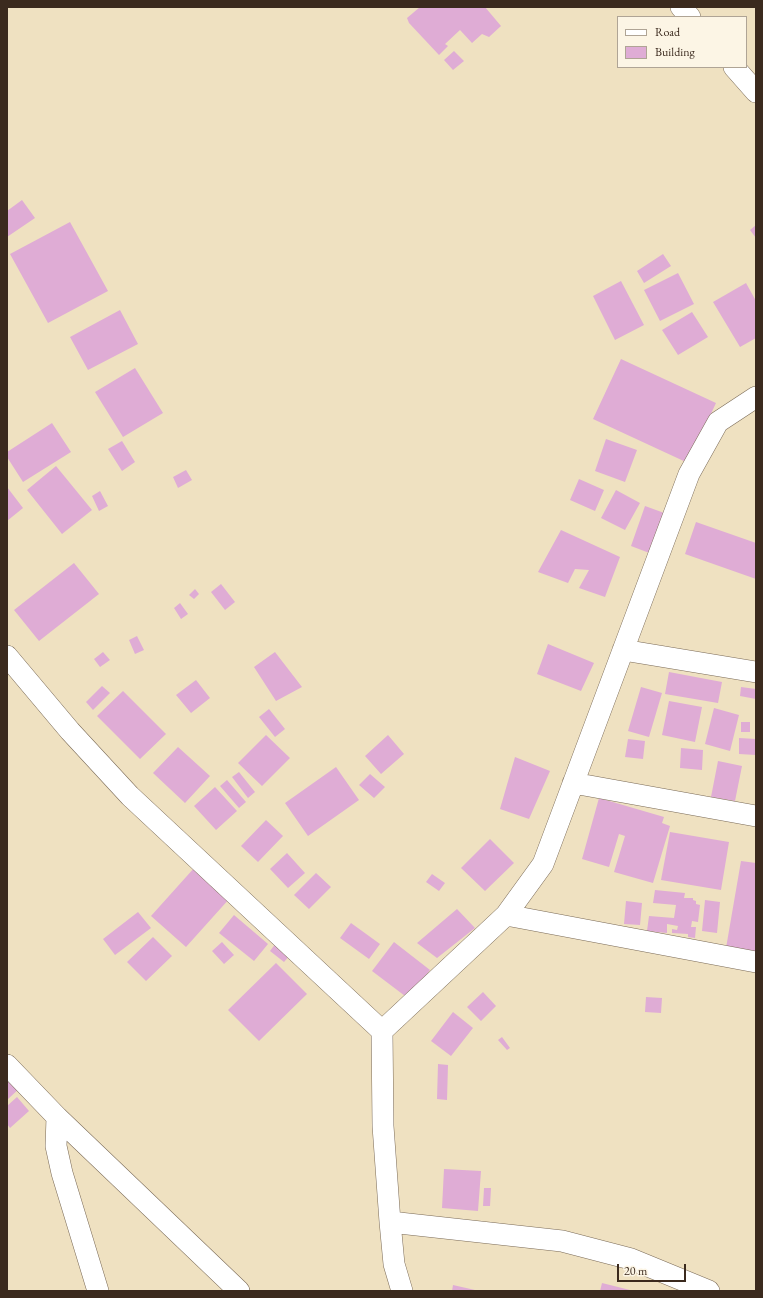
<!DOCTYPE html>
<style>
body{margin:0}
#map{position:relative;width:763px;height:1298px;overflow:hidden;background:#efe1c1;font-family:"EB Garamond",serif}
canvas{display:block}
.frame{position:absolute;inset:0;border:8px solid #3b2a1e;pointer-events:none}
.legend{position:absolute;left:617px;top:16px;width:130px;height:52px;box-sizing:border-box;background:#fcf5e5;border:1px solid #afa495;margin:0;padding:5px 7px;list-style:none;font-size:12px;color:#3b2a1e}
.legend li{display:flex;align-items:center;gap:8px;height:20px}
.legend b{width:20px;border:1px solid #afa495}
.scale{position:absolute;left:617px;top:1264px;width:69px;height:18px;box-sizing:border-box;border:2px solid #3b2a1e;border-top:0;padding-left:5px;font-size:12px;line-height:14px;white-space:nowrap;color:#3b2a1e;-webkit-text-stroke:3px #fcf5e5;paint-order:stroke}
</style>
<div id="map">
<canvas width="763" height="1298"></canvas>
<div class="frame"></div>
<ul class="legend">
<li><b style="height:5px;background:#fff"></b>Road</li>
<li><b style="height:11px;background:#dfacd5"></b>Building</li>
</ul>
<div class="scale">20 m</div>
</div>
<script>
const ctx = document.querySelector('canvas').getContext('2d');
ctx.lineJoin = 'round';
function fillPath(path, color) {
  ctx.fillStyle = color;
  ctx.fill(path, 'evenodd');
}
function trace(path, color, width, dash) {
  ctx.strokeStyle = color;
  ctx.lineWidth = width;
  ctx.lineCap = dash ? 'butt' : 'round';
  ctx.setLineDash(dash || []);
  ctx.stroke(path);
}
const building = new Path2D(`
 M420 7H485L501 26 489 37 482 34 472 43 460 30 445 44 448 46 439 55 409 23 407 18Z
 M454 51 464 61 453 70 444 60Z
 M22 200 35 218 7 237V211Z
 M70 222 108 291 48 323 10 254Z
 M756 225V238L750 230Z
 M663 254 671 266 644 283 637 271Z
 M678 273 694 304 660 321 644 290Z
 M621 281 644 325 615 340 593 296Z
 M746 283 756 301V338L740 347 713 302Z
 M120 310 138 344 88 370 70 337Z
 M692 312 708 337 678 355 662 330Z
 M621 359 716 403 688 463 593 419Z
 M135 368 163 413 123 437 95 392Z
 M52 423 71 452 23 482 7 457V452Z
 M606 439 637 450 625 482 595 471Z
 M122 441 135 462 122 471 108 449Z
 M56 466 92 510 62 534 27 490Z
 M186 470 192 480 178 488 173 477Z
 M579 479 604 490 595 511 570 500Z
 M7 487 23 508 7 521Z
 M616 490 640 503 625 530 601 518Z
 M100 491 108 506 99 511 92 496Z
 M645 506 667 514 652 554 631 546Z
 M696 522 756 543V579L685 554Z
 M561 530 620 557 605 597 579 588 589 570 575 569 568 583 538 572Z
 M74 563 99 594 39 641 14 610Z
 M221 584 235 602 225 610 211 592Z
 M195 589 199 594 194 599 189 595Z
 M180 603 188 614 181 619 174 608Z
 M137 636 144 650 135 654 129 640Z
 M548 644 594 663 581 691 537 674Z
 M103 652 110 660 100 667 94 659Z
 M275 652 302 687 276 701 254 667Z
 M669 672 722 682 718 703 665 694Z
 M196 680 210 698 191 713 176 695Z
 M102 686 110 693 93 710 86 702Z
 M641 687 662 693 649 737 628 731Z
 M741 687 756 689V699L740 696Z
 M123 691 166 734 140 759 97 716Z
 M669 701 702 707 695 742 662 735Z
 M714 708 739 715 730 751 705 744Z
 M269 709 285 729 275 737 259 717Z
 M741 722H750V732H741Z
 M266 735 290 758 262 786 238 763Z
 M388 735 404 754 381 774 365 756Z
 M739 738 756 739V755L739 754Z
 M628 739 645 741 643 759 625 757Z
 M178 747 210 776 185 803 153 773Z
 M681 748 703 750 702 770 680 768Z
 M515 757 550 771 529 819 500 809Z
 M718 761 742 766 735 801 711 797Z
 M336 767 359 800 308 836 285 803Z
 M239 772 255 792 248 798 232 777Z
 M370 774 385 787 374 798 359 785Z
 M227 780 246 802 239 808 220 786Z
 M215 787 237 811 216 830 194 806Z
 M599 798 664 817 662 823 670 826 653 883 614 872 625 836 619 834 609 867 582 859Z
 M266 820 283 836 258 862 241 846Z
 M670 832 729 842 721 890 661 880Z
 M490 839 514 863 485 891 461 868Z
 M287 853 305 873 288 888 270 869Z
 M741 861 756 863V953L726 948Z
 M195 867 230 898 186 947 151 916Z
 M316 873 331 887 309 909 294 895Z
 M432 874 445 883 439 891 426 882Z
 M655 890 685 893 684 898H693V900L696 901V904L700 905 698 922 692 921 691 927H696L695 938 688 937V934L672 933V929L677 930 678 926 667 924V933L647 931 649 916 674 918 676 905 653 903Z
 M705 900 720 902 717 933 702 931Z
 M626 901 642 903 640 925 624 924Z
 M457 909 475 928 437 958 417 943Z
 M138 912 151 928 115 955 103 939Z
 M234 915 268 944 254 961 219 933Z
 M351 923 380 944 369 959 340 938Z
 M153 937 172 956 146 981 127 962Z
 M222 942 234 955 224 964 212 951Z
 M394 942 430 970 409 999 372 971Z
 M276 943 291 954 284 962 270 951Z
 M276 963 307 994 259 1041 228 1010Z
 M483 992 496 1006 481 1021 467 1007Z
 M646 997 662 998 661 1013 645 1012Z
 M453 1012 473 1028 451 1056 431 1041Z
 M502 1037 510 1048 507 1050 498 1040Z
 M438 1064 448 1065 447 1100 437 1099Z
 M7 1072 21 1087 7 1100Z
 M17 1097 29 1111 10 1128 7 1124V1106Z
 M444 1169 481 1171 478 1211 442 1208Z
 M484 1188H491L490 1206H483Z
 M602 1283 630 1290V1291H600Z
 M453 1285 475 1290V1291H452Z`);
const street = new Path2D(`
 M681 7 690 17
 M734 67 756 92
 M623 650 756 672
 M7 656 70 731 130 796 382 1031
 M573 783 756 816
 M506 915 756 962
 M7 1065 57 1117 239 1291
 M57 1117 56 1146 62 1173 98 1291
 M390 1222 562 1241 631 1259 709 1291
 M402 1291 394 1264 390 1222 383 1126 382 1031 506 915 543 864 689 474 718 422 756 397`);
fillPath(building, '#dfacd5');
trace(street, '#7a6a57', 22);
trace(street, '#fff', 21);
</script>
